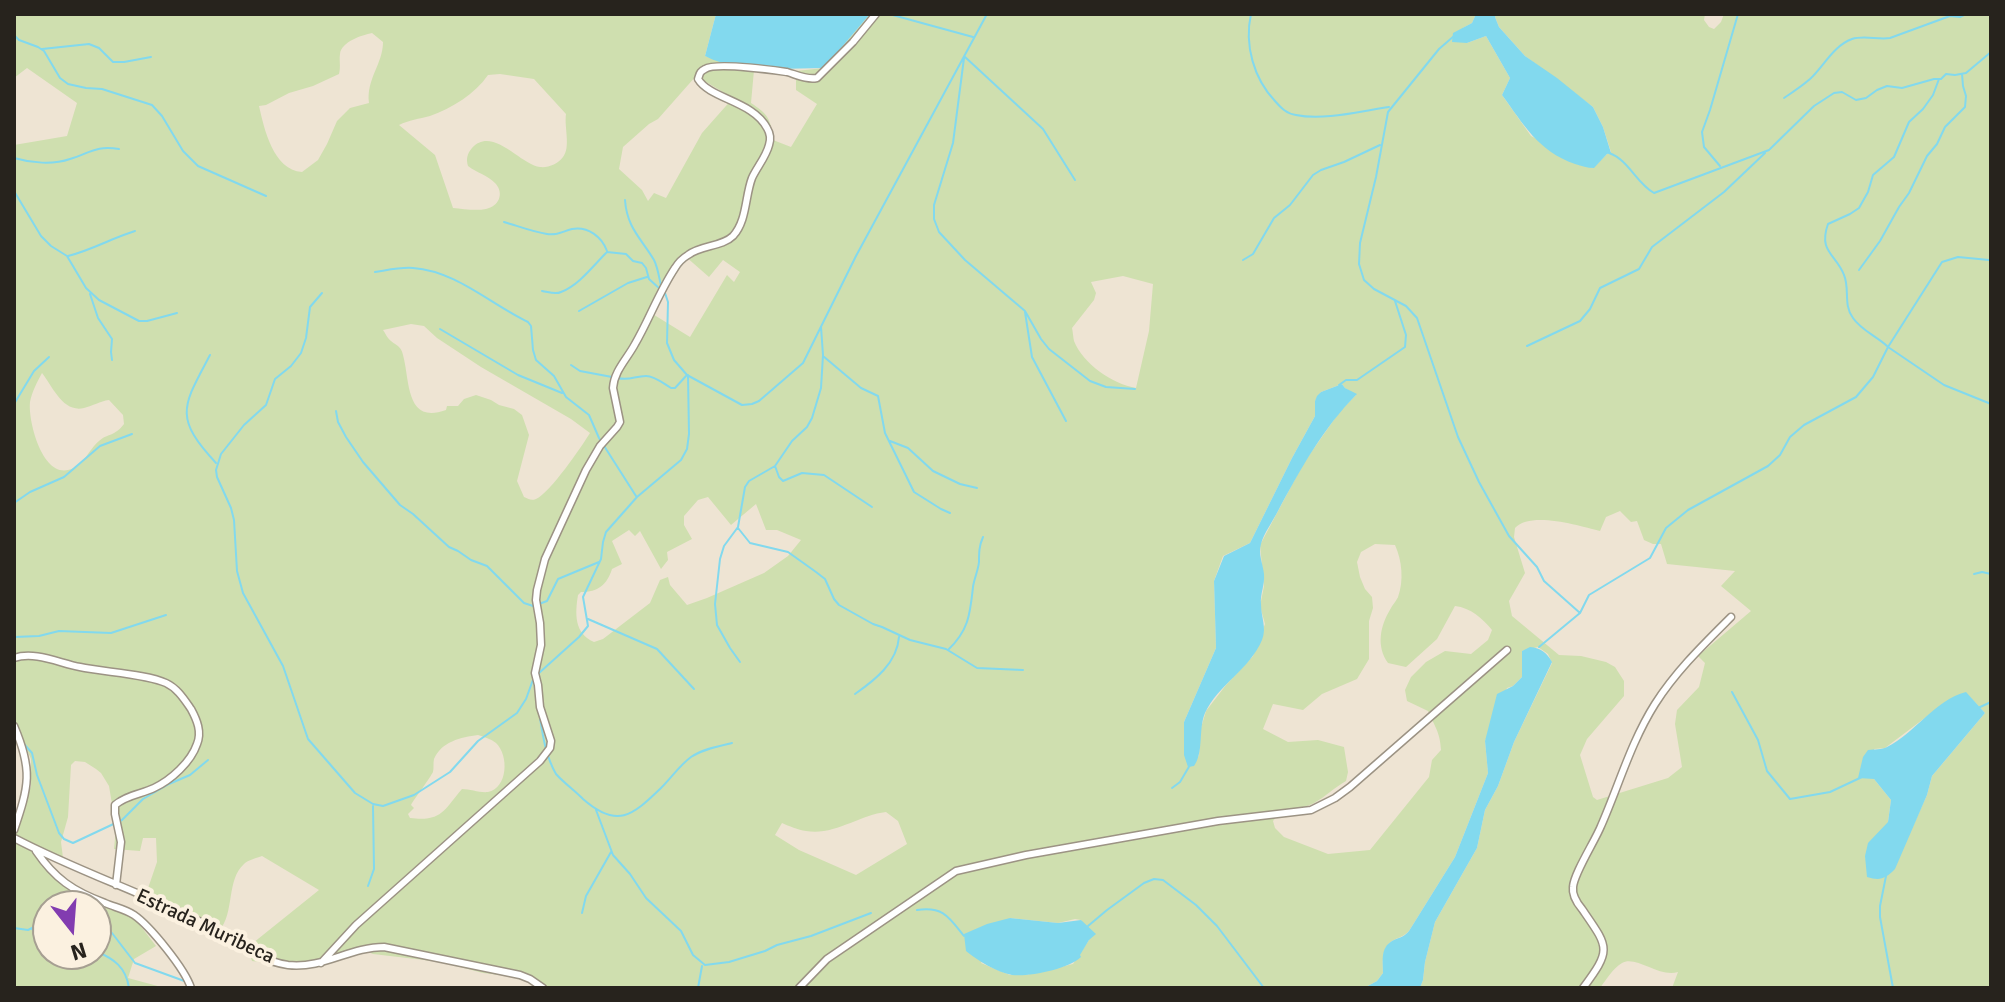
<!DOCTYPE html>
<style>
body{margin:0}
#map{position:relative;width:2005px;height:1002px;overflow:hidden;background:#eee4d3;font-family:Signika,sans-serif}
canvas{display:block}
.frame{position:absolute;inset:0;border:16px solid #27231d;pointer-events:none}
.north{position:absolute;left:32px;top:890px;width:80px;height:80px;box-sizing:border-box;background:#fbf1e0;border:2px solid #a69f92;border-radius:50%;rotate:163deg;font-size:22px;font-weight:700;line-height:32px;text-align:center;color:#27231d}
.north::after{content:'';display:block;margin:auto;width:28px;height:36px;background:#823cb0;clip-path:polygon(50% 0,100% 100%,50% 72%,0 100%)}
</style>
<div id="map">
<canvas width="2005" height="1002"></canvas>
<div class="frame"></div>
<div class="north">N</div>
</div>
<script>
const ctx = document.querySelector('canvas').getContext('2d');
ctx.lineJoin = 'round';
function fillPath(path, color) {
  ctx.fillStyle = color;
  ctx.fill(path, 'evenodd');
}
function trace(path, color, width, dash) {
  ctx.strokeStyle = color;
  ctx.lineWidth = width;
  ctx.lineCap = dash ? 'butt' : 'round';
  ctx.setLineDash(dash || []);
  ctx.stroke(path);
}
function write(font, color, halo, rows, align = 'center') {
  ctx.font = font + ' Signika,sans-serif';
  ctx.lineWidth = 8;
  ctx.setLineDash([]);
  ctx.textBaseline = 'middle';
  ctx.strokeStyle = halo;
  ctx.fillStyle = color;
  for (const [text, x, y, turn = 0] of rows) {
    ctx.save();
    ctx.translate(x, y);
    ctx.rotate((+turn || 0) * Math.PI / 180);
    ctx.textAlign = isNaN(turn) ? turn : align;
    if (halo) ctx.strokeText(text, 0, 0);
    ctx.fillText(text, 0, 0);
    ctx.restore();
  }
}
const green = new Path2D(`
 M14 14H716L705 56 754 70 751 103C768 114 771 119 773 140L791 147 817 104 796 90V71L824 68 870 14H1476L1472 23 1463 28 1467 43 1486 36 1510 78 1502 95 1531 136 1593 168 1607 154 1611 152 1603 127 1593 107 1525 56 1499 27 1495 17 1496 14H1705L1704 20 1709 27 1714 29 1721 22 1724 14H1991V988H1672L1678 972C1659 978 1636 955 1622 963 1613 968 1606 980 1600 988H1420L1423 980 1425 962 1435 922 1477 848 1485 810 1498 786 1514 742 1552 663 1548 654 1538 647 1522 651V677L1513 686 1507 688 1485 741 1488 773 1455 857 1409 931C1403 937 1399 937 1392 941 1381 949 1383 962 1383 973L1377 981 1364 988H535L525 978 483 973 441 962 373 954 368 952H361C316 971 299 968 252 961L248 947 319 890 262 856C257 858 248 860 244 864 226 880 235 913 219 931L145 897 157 862 156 838H143L140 851 114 849 117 818 112 804 109 786 101 773 96 769 85 762 75 761 71 765 68 817 61 842 63 858 46 857 42 864 66 888 103 900 129 911 156 946 134 959 128 978 165 988H14V831L31 786V759L14 721V145L67 136 77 103 27 68 14 78ZM372 33 383 42C383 64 366 79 369 103L350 108 337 121 327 144 318 160 302 172C273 170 264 128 259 106L266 105 289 93 313 86 339 74C341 66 339 61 340 54 341 42 362 35 372 33ZM500 74 534 79 566 114C564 127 571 147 563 157 558 164 548 168 540 167 521 165 492 125 472 148 467 154 466 159 468 166 477 173 488 175 496 184 504 194 499 206 486 209 476 211 463 209 453 208L435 155 399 125C409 120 419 119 430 116 452 108 475 94 488 75ZM696 76 733 98 702 133 666 198 654 193 648 201 642 190 619 169 623 147 649 124 658 119ZM685 256 709 277 723 260 740 272 734 282 727 275 690 337 651 313ZM1123 276 1153 284 1149 331 1136 388C1113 384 1083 364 1074 341 1073 337 1073 332 1072 328L1094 300 1096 293 1091 282ZM411 324 424 326 437 338 481 367 571 419 590 433C582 446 550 493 536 499 531 501 529 499 524 497L517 481 529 435 522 415 514 409 499 405 491 400 476 395 464 399 458 406H447L446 410C405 425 410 380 403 355 401 346 397 346 391 341 387 338 386 334 383 330ZM42 373C53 387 63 413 84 408 93 406 100 401 109 400L123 415 124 424C114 437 108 433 99 441 88 450 84 467 68 470 42 476 28 421 30 402 32 392 37 382 42 373ZM1342 384 1345 388 1356 395 1340 411 1303 464 1260 545 1264 586 1260 606 1265 624 1253 656 1226 685 1206 711 1200 731 1199 757 1184 722 1216 648 1214 581 1223 556 1250 543 1292 458 1315 416V401L1321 392ZM708 497 731 525 756 504 766 530H777L801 540 788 556 764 573 707 598 687 605 670 585 668 577 660 580 650 603 603 639 594 642C574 633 575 614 578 595L581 592C598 592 607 585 612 569L622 564 612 541 629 530 635 536 640 531 661 569 668 560 667 552 692 539 684 525V516L698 500ZM1620 511 1631 522 1637 521 1644 540 1653 544H1661L1667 564 1735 571 1721 586 1751 611 1698 656 1705 663 1699 687 1677 710 1675 724 1682 767 1668 778 1597 800 1593 797 1580 755 1587 739 1624 696V681L1615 667 1606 662 1581 656 1559 655 1512 616 1509 601 1525 573 1514 537 1515 528C1531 511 1579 526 1600 531L1606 517ZM1375 544 1395 545C1402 560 1404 581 1398 597 1398 598 1392 606 1391 608 1380 626 1376 646 1388 663L1406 667 1437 639 1455 606C1471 608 1482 618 1492 630L1488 640 1471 654 1445 651 1426 662 1411 677 1405 690 1407 701 1428 711C1435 727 1440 732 1441 750L1432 760 1429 777 1370 850 1328 854 1284 837 1275 828 1273 821C1283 808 1301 810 1314 803 1325 797 1335 787 1346 781L1348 772 1344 747 1318 740 1288 742 1263 729 1273 704 1303 710 1322 694 1357 679 1369 659V621L1373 608 1372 597 1365 589 1360 577 1357 562 1361 552ZM1966 693 1985 713 1932 776 1927 795 1913 826 1888 822 1891 800 1874 779V749L1885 748 1934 711ZM478 735C484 737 491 739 496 743 509 755 508 788 488 792 480 793 470 789 462 789 444 810 442 822 410 818L408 814 414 808 411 805C415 798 430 778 433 772 434 768 433 763 434 759 441 742 461 737 478 735ZM886 812 898 821 907 844 856 875 799 850 775 835 782 823C789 826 798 830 806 831 834 836 859 815 886 812ZM48 906H96V954H48ZM1010 918 1058 923 1075 919 1081 920 1089 940 1073 964 1026 975H1010L981 963Z`);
const water = new Path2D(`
 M716 14H870L824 68C785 68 740 74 705 56Z
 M1476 14H1496L1495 17 1499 27 1525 56 1557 78 1593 107 1603 127 1611 153 1607 154 1594 168C1587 168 1582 166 1575 164 1538 151 1524 125 1502 95L1510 78 1486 36 1467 43 1452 42 1453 33 1472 23Z
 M1342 384 1345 388 1357 394C1323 428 1300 470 1278 511 1273 521 1264 533 1261 544 1258 554 1263 564 1264 574 1265 585 1260 594 1261 604 1261 617 1267 628 1262 640 1250 669 1218 685 1205 713 1198 730 1204 752 1194 766L1188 767 1184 755V722L1216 648 1214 581 1224 556 1250 543 1292 458 1315 416V401L1317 396 1321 392Z
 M1530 647C1541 648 1547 653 1552 662L1514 742 1498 786 1485 810 1477 848 1435 922 1425 962 1423 980 1420 988H1364L1377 981 1383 973C1383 962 1380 948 1392 941 1399 937 1403 938 1409 931L1455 857 1488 773 1485 741 1497 694 1513 686 1522 677V651Z
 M1966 692 1985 713 1932 776 1927 795 1895 869C1885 879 1880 881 1867 877L1865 856 1868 843 1888 822 1891 800 1874 779 1858 778 1863 757 1868 750C1875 749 1881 750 1887 747 1915 733 1935 700 1966 692Z
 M1010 918 1058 923 1081 920 1096 934 1089 940 1080 955 1081 957C1068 969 1030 977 1012 975 997 972 978 961 966 951L964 934 987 924Z`);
const stream = new Path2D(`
 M889 14 973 37
 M1251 14C1244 45 1254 79 1275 101 1281 108 1287 114 1296 115 1323 121 1361 111 1389 107
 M1990 14 1991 16
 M14 35 19 40 38 47 44 51 60 78 68 84 86 88 102 89 152 105 162 116 183 151 198 166 266 196
 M1454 36 1439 49 1388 112 1376 177 1360 243 1359 264 1364 280 1374 289 1406 306 1417 318 1458 437 1479 482 1509 536 1537 567 1544 581 1580 613
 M42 49 89 44 99 48 113 62H124L151 57
 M965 57 1043 129 1075 180
 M964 58 953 143 934 205V219L939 232 965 260 1025 311 1041 339 1049 349 1090 381 1106 387 1135 389
 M1784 98C1793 92 1802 86 1810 79 1824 66 1833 46 1852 39 1864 35 1878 40 1890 38L1950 16 1960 17 1966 14
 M1770 149 1814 106 1834 93 1842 92 1856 100 1866 98 1877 90 1887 86 1902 88 1934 79H1941L1946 74 1955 75 1966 73 1991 52
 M1609 153C1629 160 1636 183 1654 193L1769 150
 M14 158C31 163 53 165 70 159 90 153 96 145 119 149
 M1720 166 1704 147 1702 132 1710 110 1738 14
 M14 191 41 236 51 246 67 256 86 288 99 300 139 321H147L177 313
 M625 200C627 228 641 238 654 260 658 268 659 277 661 286
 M504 222C518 226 533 232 547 234 557 236 563 231 572 229 588 226 602 237 607 251
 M607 252 626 254 633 261 642 263 646 268 649 279 660 289
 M68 256C92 250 112 238 135 231
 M1243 260 1253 254 1274 218 1290 205 1313 175 1321 170 1344 162 1380 145
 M1859 270 1880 241 1899 207 1909 193 1927 156 1937 144 1945 127 1965 107 1966 96 1963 86 1962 74
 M375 272C388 270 401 267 413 268 456 271 490 304 528 322L531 326 533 350 536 360 554 376 566 397 589 415 599 438 636 496
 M542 291C549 292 555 295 561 292 579 285 593 266 606 253
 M322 293 310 307 306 338 301 353 291 366 275 379 266 405 244 425 221 454 216 470 217 477 231 508 234 520 237 571 243 593 283 666 308 739 355 793 373 804 383 806 414 795 450 772 478 741 517 713 526 699 534 677
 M665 293 668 302 667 343 674 360 687 375 742 405 752 404 759 401 803 363 856 256 987 14
 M90 294 98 318 112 339 111 352 112 360
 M579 311 628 283 647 277
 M1025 312 1032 357 1066 421
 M440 329 518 375 562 393
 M1527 346 1580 321 1590 309 1600 288 1639 269 1652 247 1724 192 1765 153
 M1887 346C1876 336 1861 330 1853 318 1843 305 1850 289 1844 275 1836 254 1818 252 1828 224L1850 214 1859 208 1868 192 1873 175 1894 157 1909 122 1923 109 1933 95 1939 79
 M1888 347 1944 385 1991 404
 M210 355C183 406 173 417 216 463
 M823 356 861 388 878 396 885 433 914 492 941 509 950 513
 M571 365 580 371 612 377
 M618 378C629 381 635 376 646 376 655 376 664 384 671 388H675L686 376
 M1339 385 1346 380H1357L1405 347 1406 335 1395 301
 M14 404 34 371 49 357
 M336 411 338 422 346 437 363 462 400 505 413 514 449 547 458 551 471 560 487 566 524 603 533 606
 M890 441 908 448 933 471 960 484 977 488
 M775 466 779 477 783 481 802 473 824 475 872 507
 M14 503 30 492 64 477 100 446 132 434
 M738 528 750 543 788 552 816 572 825 579 834 599 839 605 873 624 882 627 910 640 946 649 977 668 1023 670
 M1974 574 1982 572 1991 574
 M539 604 547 601 558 579 599 562
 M588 619 657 649 694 689
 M14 637 39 636 59 631 111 633 166 615
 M1539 647 1580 613 1589 595 1650 558 1666 528 1688 510 1768 466 1780 455 1790 437 1804 425 1856 397 1873 377 1888 347 1942 262 1958 257 1989 260
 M948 650C969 630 970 614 973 587 974 579 978 571 979 562 979 553 979 546 983 537
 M740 662 730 648 717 625 715 604 720 559 724 546 738 527 745 487 749 481 775 466 792 441 807 427 812 418 821 388 823 355 821 327
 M539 673 579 637 588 626 583 597 601 559 603 542 606 532 637 497 681 460 687 449 689 434 688 375
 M1732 692 1758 740 1767 771 1790 799 1830 792 1862 777
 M855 694C875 680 897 663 899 637
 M1978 708 1991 702
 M540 718C543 737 546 757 556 774 564 783 574 790 583 799 617 829 632 816 661 788 671 778 680 765 691 757 703 749 719 746 732 743
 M24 744 32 753 37 775 59 833 64 839 73 843 122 820 143 799 169 784 190 775 208 760
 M1172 788 1180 782 1190 765
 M596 810 613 855 630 874 646 898 681 931 693 955 705 965 729 962 765 951 777 945 811 936 871 913
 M1886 876 1880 906V917L1893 988
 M368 886 374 869 373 806
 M917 910C943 906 949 917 964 936
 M582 913 586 896 611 852
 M96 921 112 933 135 963 187 982
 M1088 926 1107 910 1144 883 1154 879 1163 880 1196 905 1217 926 1264 988
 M14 928 28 930 48 920
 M32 929 42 939 48 942
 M96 951C114 959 126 967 129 988
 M1713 987 1717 988
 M698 988 702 966`);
const minor = new Path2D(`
 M14 658C35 651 59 663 80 667 103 672 147 674 166 683 177 688 184 699 191 709 197 720 202 732 197 744 191 762 171 780 154 788 142 794 126 795 115 805V814L121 842 116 885
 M14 726C33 770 29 786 14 830
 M14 838C73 869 135 890 195 919 226 934 253 960 288 965 323 969 350 947 384 947L520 975 530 979 543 988
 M36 851C55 879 73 891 105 903 114 907 125 909 134 915 150 926 185 969 191 988
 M321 963 356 925 540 761 550 748 551 741 540 707 538 685 535 673 541 645 540 623 536 600 537 590 545 559 586 470 600 446 617 427 620 422 613 388C614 371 627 359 635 344 649 320 659 292 675 268 678 263 683 258 688 255 701 245 722 247 733 236 747 221 745 196 752 178 757 167 766 157 769 145 771 139 770 133 767 128 753 101 710 99 698 79 700 74 699 72 705 69 716 62 772 70 787 72 797 75 807 80 817 78L853 42 876 14
 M799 988 827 959 956 871 1026 855 1218 821 1311 810 1335 798 1350 787 1507 650
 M1583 988C1612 949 1609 948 1582 909 1577 903 1572 895 1573 887 1574 873 1595 841 1601 826 1619 785 1631 742 1655 704 1676 671 1704 644 1731 617`);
const streetNames = [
 ["Estrada Muribeca",205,927,25]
];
fillPath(green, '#cfdfaf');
fillPath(water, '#82d9ee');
trace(stream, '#82d9ee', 2);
trace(minor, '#9c9384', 9);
trace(minor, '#fff', 6);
write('20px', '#27231d', '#fbf1e0', streetNames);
</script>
